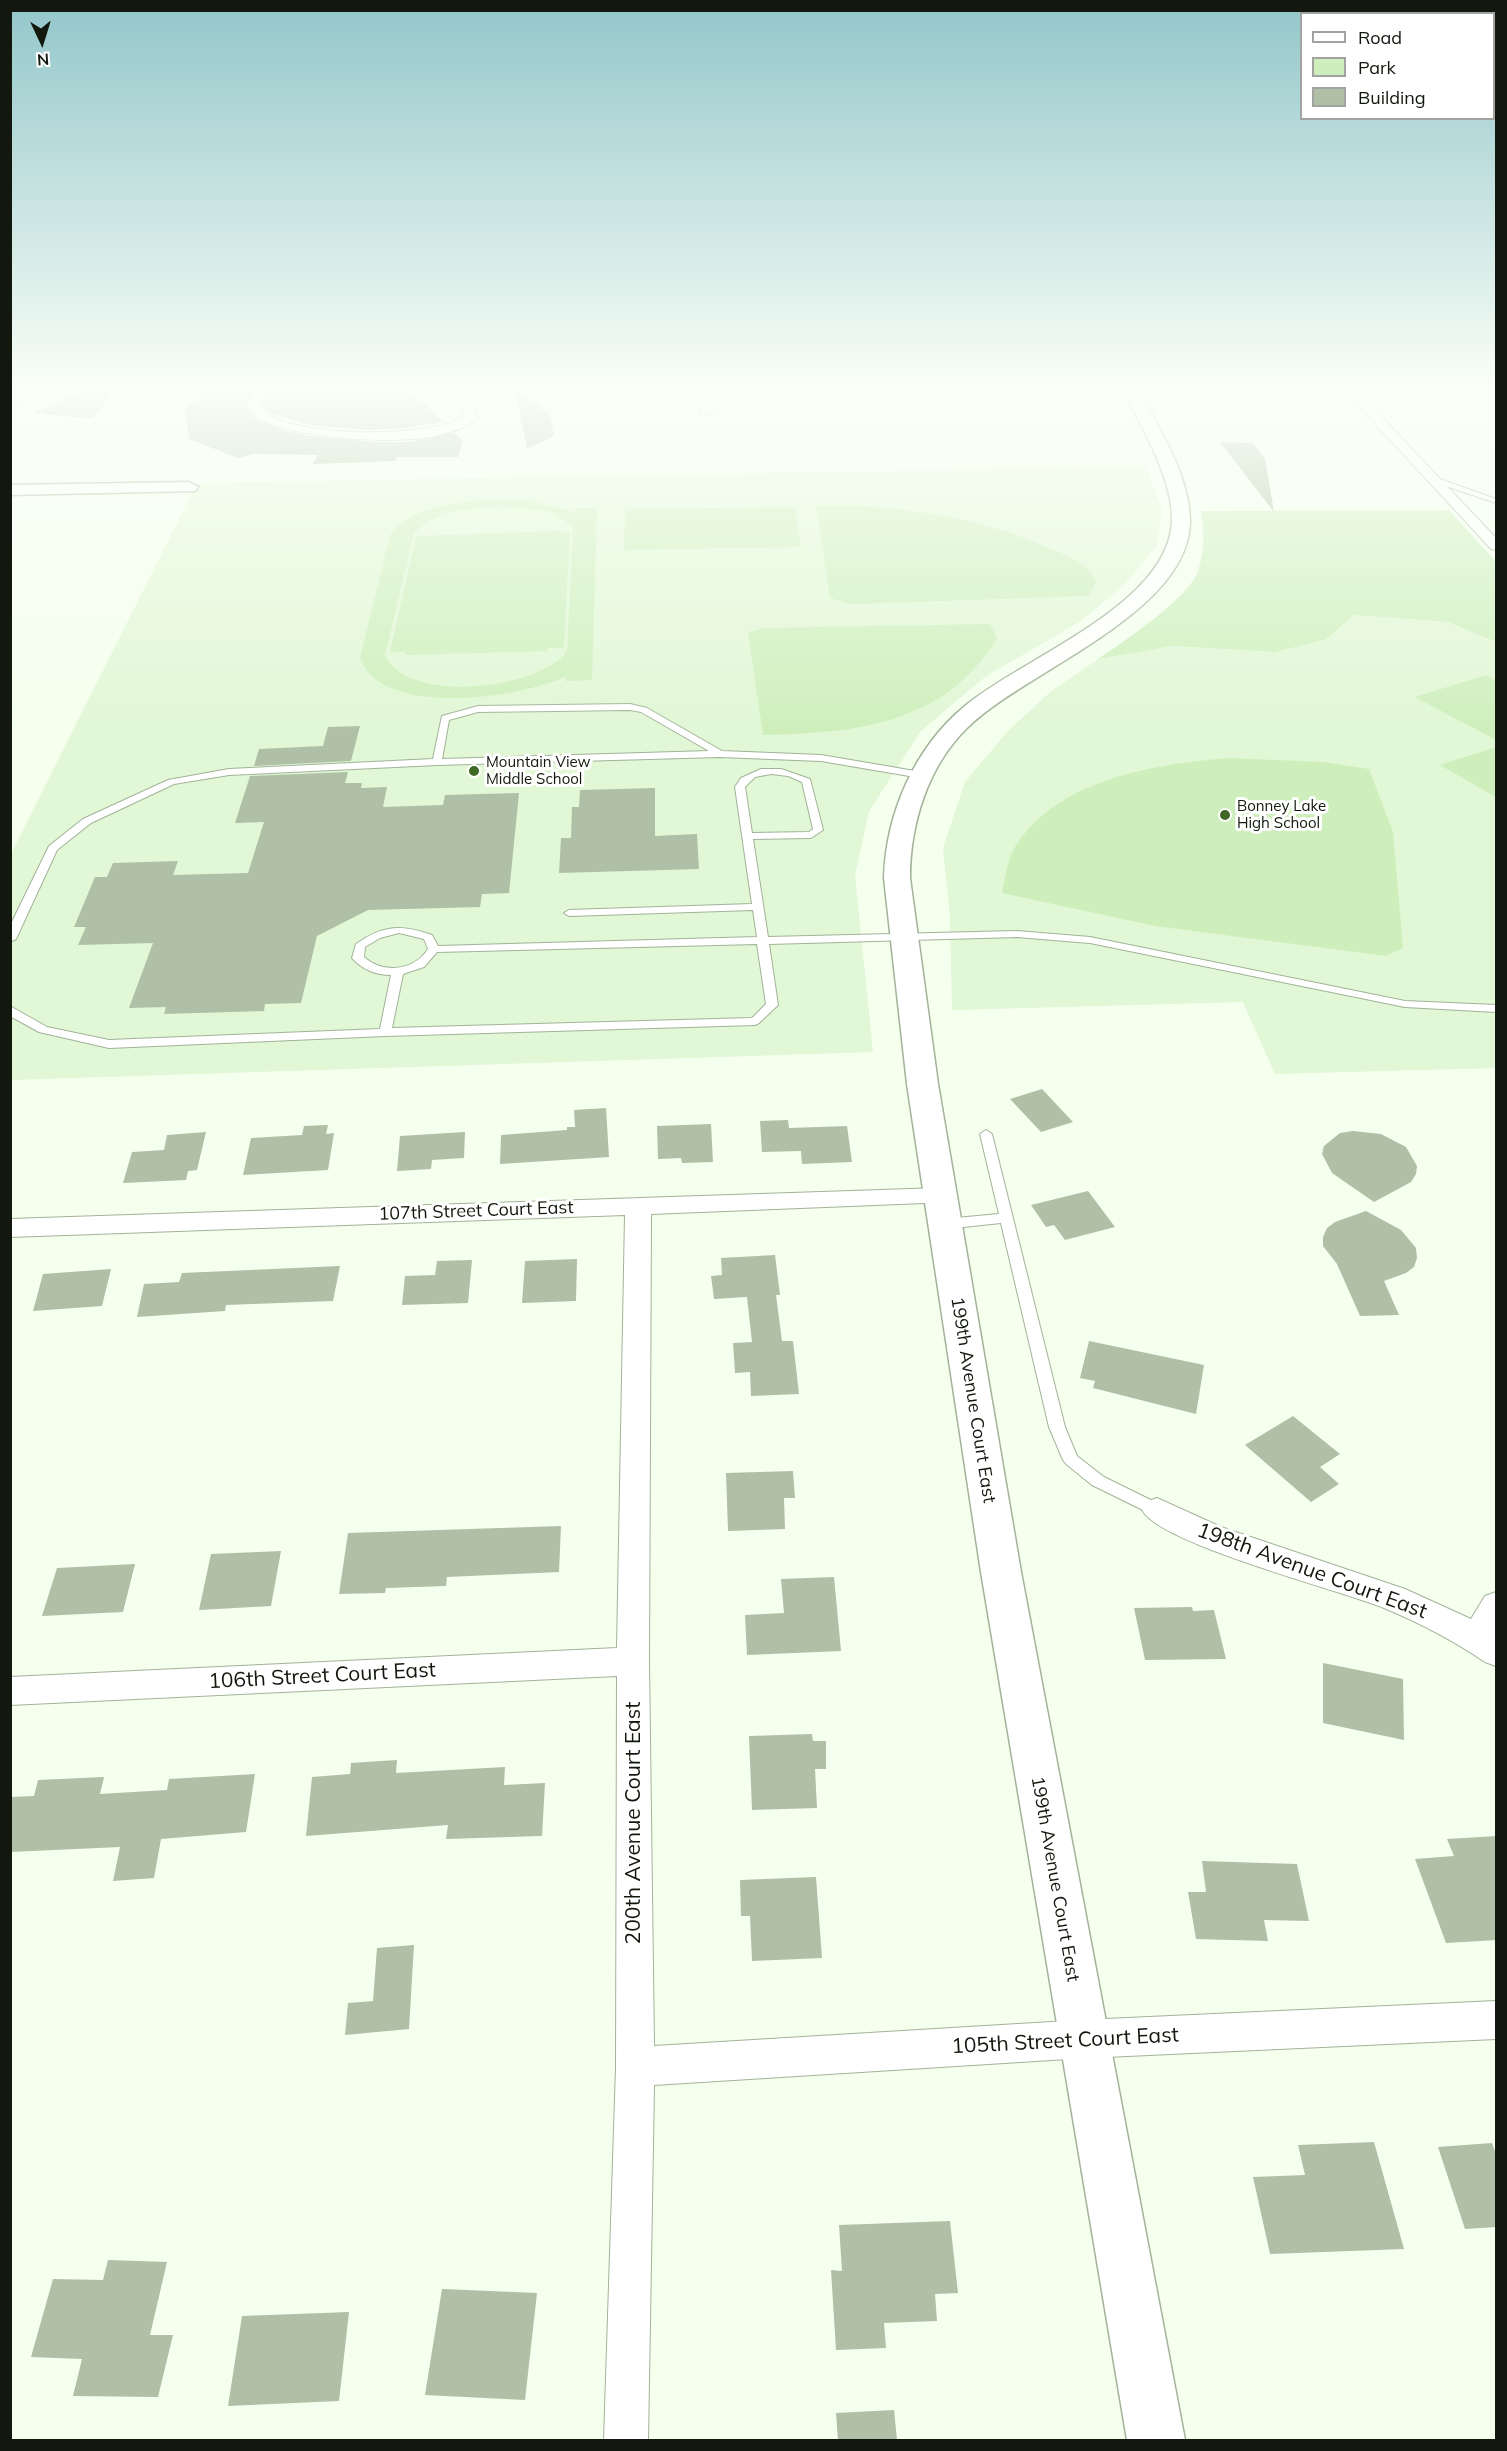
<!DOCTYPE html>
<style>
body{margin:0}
#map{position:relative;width:1507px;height:2451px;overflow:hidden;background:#f4ffee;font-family:Mulish,sans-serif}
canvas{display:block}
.frame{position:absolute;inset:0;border:12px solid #12180e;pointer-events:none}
.legend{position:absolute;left:1300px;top:12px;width:195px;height:108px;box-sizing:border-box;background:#fff;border:2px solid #a0a39f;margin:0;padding:8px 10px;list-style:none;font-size:18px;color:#12180e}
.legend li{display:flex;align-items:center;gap:12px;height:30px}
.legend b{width:30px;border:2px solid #a0a39f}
.north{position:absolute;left:12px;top:12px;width:60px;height:60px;-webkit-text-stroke:4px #fff;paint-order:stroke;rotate:176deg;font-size:16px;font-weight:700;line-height:24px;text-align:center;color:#12180e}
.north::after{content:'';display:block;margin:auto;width:21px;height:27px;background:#12180e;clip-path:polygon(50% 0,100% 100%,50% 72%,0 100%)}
</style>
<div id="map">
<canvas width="1507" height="2451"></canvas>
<div class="frame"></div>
<ul class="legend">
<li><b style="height:8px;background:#fff"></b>Road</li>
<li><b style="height:16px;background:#ceefbc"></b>Park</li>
<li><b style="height:16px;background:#afc0a6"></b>Building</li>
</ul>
<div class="north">N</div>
</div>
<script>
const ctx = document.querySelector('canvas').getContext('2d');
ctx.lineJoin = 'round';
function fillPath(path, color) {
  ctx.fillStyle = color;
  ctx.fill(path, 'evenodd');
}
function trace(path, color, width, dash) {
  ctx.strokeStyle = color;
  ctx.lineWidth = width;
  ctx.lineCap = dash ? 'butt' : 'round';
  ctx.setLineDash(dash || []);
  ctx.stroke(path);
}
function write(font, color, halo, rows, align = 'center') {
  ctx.font = font + ' Mulish,sans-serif';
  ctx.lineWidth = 6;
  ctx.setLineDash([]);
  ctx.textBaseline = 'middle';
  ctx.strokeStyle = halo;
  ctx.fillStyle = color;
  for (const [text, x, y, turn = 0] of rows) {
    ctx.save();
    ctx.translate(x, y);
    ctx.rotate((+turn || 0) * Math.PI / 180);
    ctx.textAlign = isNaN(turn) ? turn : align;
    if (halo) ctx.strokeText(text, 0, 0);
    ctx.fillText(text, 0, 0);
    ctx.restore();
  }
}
const built = new Path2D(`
 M1146 466 1162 509 1157 546 1124 585 1081 621 985 677 921 731 869 811 855 876 873 1052 11 1080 10 856 197 483Z
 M1354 615 1448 622 1496 642V1068L1275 1074 1243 1002 952 1010 950 916 943 848 965 782 1007 732 1049 693 1098 659 1173 646 1275 652 1325 640Z`);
const green = new Path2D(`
 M482 500H528L575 512 576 508H597L592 680 566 681V676C523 698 379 719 360 657L391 533C413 508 451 503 482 500ZM504 507C527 508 559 509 573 529L567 651C539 690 407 705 385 655L414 533C437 510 474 507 504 507Z
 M816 505C897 505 980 516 1054 550 1070 557 1092 566 1096 583L1088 596 852 604 830 598Z
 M795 507 801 547 624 550 625 509Z
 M1449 510 1496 562V642L1448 622 1354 615 1325 640 1275 652 1173 646 1098 659C1123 642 1189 598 1198 571 1205 550 1204 532 1201 511Z
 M556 531 570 532 564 648H548V651L405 655V652H390L416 536Z
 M990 624 997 638C945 725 854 733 763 735L748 632 764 628Z
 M1486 675 1496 680V740L1415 697Z
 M1496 747V797L1440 765Z
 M1227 758 1324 762 1369 769 1393 832 1403 948 1386 956 1155 926 1002 893C1005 880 1007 861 1014 849 1056 779 1152 765 1227 758Z`);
const building = new Path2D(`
 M85 390 112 393 93 419 34 413Z
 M204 390H254L245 406 257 420 282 430 309 436 374 442H407L454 433 463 441 458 457H397L396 461 313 464 318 455 253 454 238 458 189 439 185 410Z
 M270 390H411L443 422 398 429 368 430 310 425 270 413 262 405Z
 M515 390 550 414 554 436 527 449Z
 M1220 442 1253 443 1265 459 1274 512Z
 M360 726 351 761 254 766 259 749 323 746 328 727Z
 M348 772 345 783H362L361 788 387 787 383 807 443 805 445 795 519 793 509 893 482 894 480 907 368 910 317 936 301 1003 265 1004 264 1011 164 1014 166 1007 129 1008 153 943 78 945 86 927H74L95 877H107L113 863 178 861 173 875 248 873 264 822 235 823 250 776Z
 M655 788V836L697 834 699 869 559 873 561 838H571L572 807H579L580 790Z
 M1042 1089 1073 1122 1041 1132 1010 1099Z
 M606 1108 609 1157 500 1164 501 1135 567 1130V1127H575L574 1110Z
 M788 1120 789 1128 847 1126 852 1162 802 1164 801 1151 762 1152 760 1121Z
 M711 1124 713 1162 682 1163 681 1158 658 1159 657 1126Z
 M328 1125 326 1134 334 1133 328 1170 243 1175 251 1138 302 1135 304 1126Z
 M1353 1131 1381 1134 1406 1147 1417 1166 1416 1174 1411 1182 1374 1202 1332 1173 1322 1154 1324 1146 1340 1133Z
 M206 1132 197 1170 188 1171 186 1180 123 1183 132 1152 164 1150 167 1135Z
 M465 1132 464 1158 432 1160 431 1169 397 1171 400 1136Z
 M1088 1191 1115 1227 1065 1240 1054 1225 1046 1227 1031 1205Z
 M1366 1211 1401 1230 1416 1248 1417 1258 1414 1267 1406 1273 1384 1281 1399 1315 1360 1316 1337 1264 1323 1246V1237L1327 1228 1335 1222Z
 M775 1255 780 1295H776L782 1341H793L799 1394 751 1396 750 1372 735 1373 733 1343 752 1342 747 1297 714 1299 711 1276 722 1275 721 1258Z
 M577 1259 576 1301 522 1303 525 1261Z
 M472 1260 468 1303 402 1305 405 1276 435 1275 437 1261Z
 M340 1266 333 1301 226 1305 225 1311 137 1317 144 1284 179 1282 182 1273Z
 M111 1269 102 1306 33 1311 43 1274Z
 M1089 1341 1204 1365 1196 1414 1093 1388 1095 1381 1080 1378Z
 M1293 1416 1340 1454 1320 1467 1339 1484 1311 1502 1245 1445Z
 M793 1471 795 1498H784L785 1529 728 1531 726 1473Z
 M561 1526 559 1572 447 1577 446 1586 386 1588 385 1593 339 1594 348 1533Z
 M281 1551 271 1606 199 1610 211 1554Z
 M135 1564 123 1612 42 1616 57 1568Z
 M834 1577 841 1651 747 1655 745 1615 784 1613 781 1579Z
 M1192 1607 1193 1611 1214 1610 1226 1659 1145 1660 1134 1608Z
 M1323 1663 1403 1679 1404 1740 1323 1723Z
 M812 1734 813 1741H826V1769H815L817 1808 752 1810 749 1736Z
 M397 1760 396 1773 505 1767 504 1785 545 1783 542 1836 446 1839 448 1825 306 1836 312 1777 350 1774 351 1763Z
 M255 1774 246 1832 161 1839 154 1878 113 1881 120 1847 10 1852V1797L34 1796 38 1780 104 1777 100 1794 167 1790 169 1779Z
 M1497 1836V1940L1446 1943 1415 1859 1454 1856 1447 1839Z
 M1202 1861 1297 1864 1309 1921 1264 1920 1268 1941 1196 1939 1188 1892H1206Z
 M816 1877 822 1958 752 1961 750 1916H741L740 1880Z
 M414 1945 409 2029 345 2035 348 2003 373 2001 377 1948Z
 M1374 2142 1404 2249 1270 2254 1253 2177 1305 2175 1298 2145Z
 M1492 2143 1497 2157V2227L1465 2229 1438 2147Z
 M950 2221 958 2293 935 2294 937 2321 884 2323 886 2348 836 2350 831 2270 842 2271 839 2225Z
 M108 2260 167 2262 150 2335H173L158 2397 73 2396 82 2359 31 2357 53 2279 103 2280Z
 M442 2289 537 2293 525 2400 425 2395Z
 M349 2312 339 2401 228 2406 242 2316Z
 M894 2410 897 2440H838L836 2413Z`);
const lane = new Path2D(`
 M1437 478 1496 499V503L1434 482 1433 480Z
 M630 704 647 708 722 751 821 755 921 772 926 775 921 778 821 761 720 757 437 765 229 775 174 784 91 823 57 850 16 939 10 942V926L49 846 83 819 168 780 229 769 433 759 442 716 478 706ZM630 710 641 712 709 751 442 759 449 720 478 712Z
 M761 769H781L810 779 823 830 811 838 753 839 768 937 1017 931 1090 937 1405 1001 1496 1005V1012L1405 1007 1090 943 1017 937 769 944 778 1005 759 1023 755 1025 385 1036 109 1048 39 1032 10 1016V1006L47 1027 109 1040 380 1029 391 975C376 975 363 970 352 958L356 944C383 925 401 924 432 935L438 946 757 937 753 910 569 916 564 913 569 910 752 904 735 787 741 778ZM771 774 788 776 802 782 813 829 809 832 752 833 745 787 755 777ZM399 933 424 939 428 949C414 971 383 974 364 957L365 947 380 938ZM757 944 766 1004 752 1018 392 1028 403 974 424 967 437 952Z
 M986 1130 992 1134 1065 1427 1077 1456 1104 1477 1163 1506 1165 1510 1163 1514 1157 1516 1151 1514 1092 1485 1066 1464 1063 1460 1049 1427 1001 1223 945 1229 938 1224 945 1219 999 1214 980 1134Z`);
const street = new Path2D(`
 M34 390H50L10 407V399Z
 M256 390H268L259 405C262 408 266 412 269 415 303 437 434 439 465 415L461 406 446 390H459L471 402 478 416C447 454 305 440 263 421 257 418 251 411 247 405Z
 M724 390 840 395 953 390C928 413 771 398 734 394L708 414H700V408Z
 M967 390H991L996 393 990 397Z
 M1344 390H1356L1496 538V550L1491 549Z
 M941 1188 950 1190 954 1196 950 1202 651 1214 649 1661 654 2046 1084 2020 1496 2001V2039L1084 2058 654 2085 648 2440H604L616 2067 617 1676 10 1705V1677L617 1648 625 1215 10 1237V1219Z
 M1157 1498 1221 1527 1405 1589 1471 1619 1485 1596 1496 1592V1666L1485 1662C1453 1640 1420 1623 1384 1608 1340 1590 1160 1544 1142 1510L1146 1502Z`);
const secondary = new Path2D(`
 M1122 390H1138C1159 428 1189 475 1190 520 1191 613 1024 671 967 728 928 766 910 824 910 878L938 1084 1021 1572 1185 2440H1127L981 1572 907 1084 884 878C886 813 915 747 965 706 1022 658 1169 605 1172 521 1173 479 1142 426 1122 390Z
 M189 482 198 487 195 491 10 495V485Z`);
const markers = [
 [474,771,6,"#3f6824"],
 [1225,815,6,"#3f6824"]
];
const farPoinames = [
 ["Mountain View",486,762],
 ["Middle School",486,779],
 ["Bonney Lake",1237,806],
 ["High School",1237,823]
];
const streetNames = [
 ["107th Street Court East",476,1211,-2],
 ["199th Avenue Court East",973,1400,81],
 ["199th Avenue Court East",1055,1879,80]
];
const nearStreetnames = [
 ["198th Avenue Court East",1312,1571,20],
 ["106th Street Court East",322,1676,-3],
 ["200th Avenue Court East",634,1823,-90],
 ["105th Street Court East",1065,2041,-3]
];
fillPath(built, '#e1f7d5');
fillPath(green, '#ceefbc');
fillPath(building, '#afc0a6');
trace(lane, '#a2b399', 2);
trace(street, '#a2b399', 2);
trace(secondary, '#a2b399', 3);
fillPath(lane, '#fff');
fillPath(street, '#fff');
fillPath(secondary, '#fff');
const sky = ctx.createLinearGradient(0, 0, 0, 733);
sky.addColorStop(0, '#93c6ca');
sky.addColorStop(0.53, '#fafff7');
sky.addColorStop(1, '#fafff700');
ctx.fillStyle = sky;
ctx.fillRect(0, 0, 1507, 733);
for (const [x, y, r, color] of markers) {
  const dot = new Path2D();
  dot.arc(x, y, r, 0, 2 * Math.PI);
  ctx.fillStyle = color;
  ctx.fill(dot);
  trace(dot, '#fff', 2);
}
write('15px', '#12180e', '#fff', farPoinames, 'left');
write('18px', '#12180e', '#fff', streetNames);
write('21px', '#12180e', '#fff', nearStreetnames);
</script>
